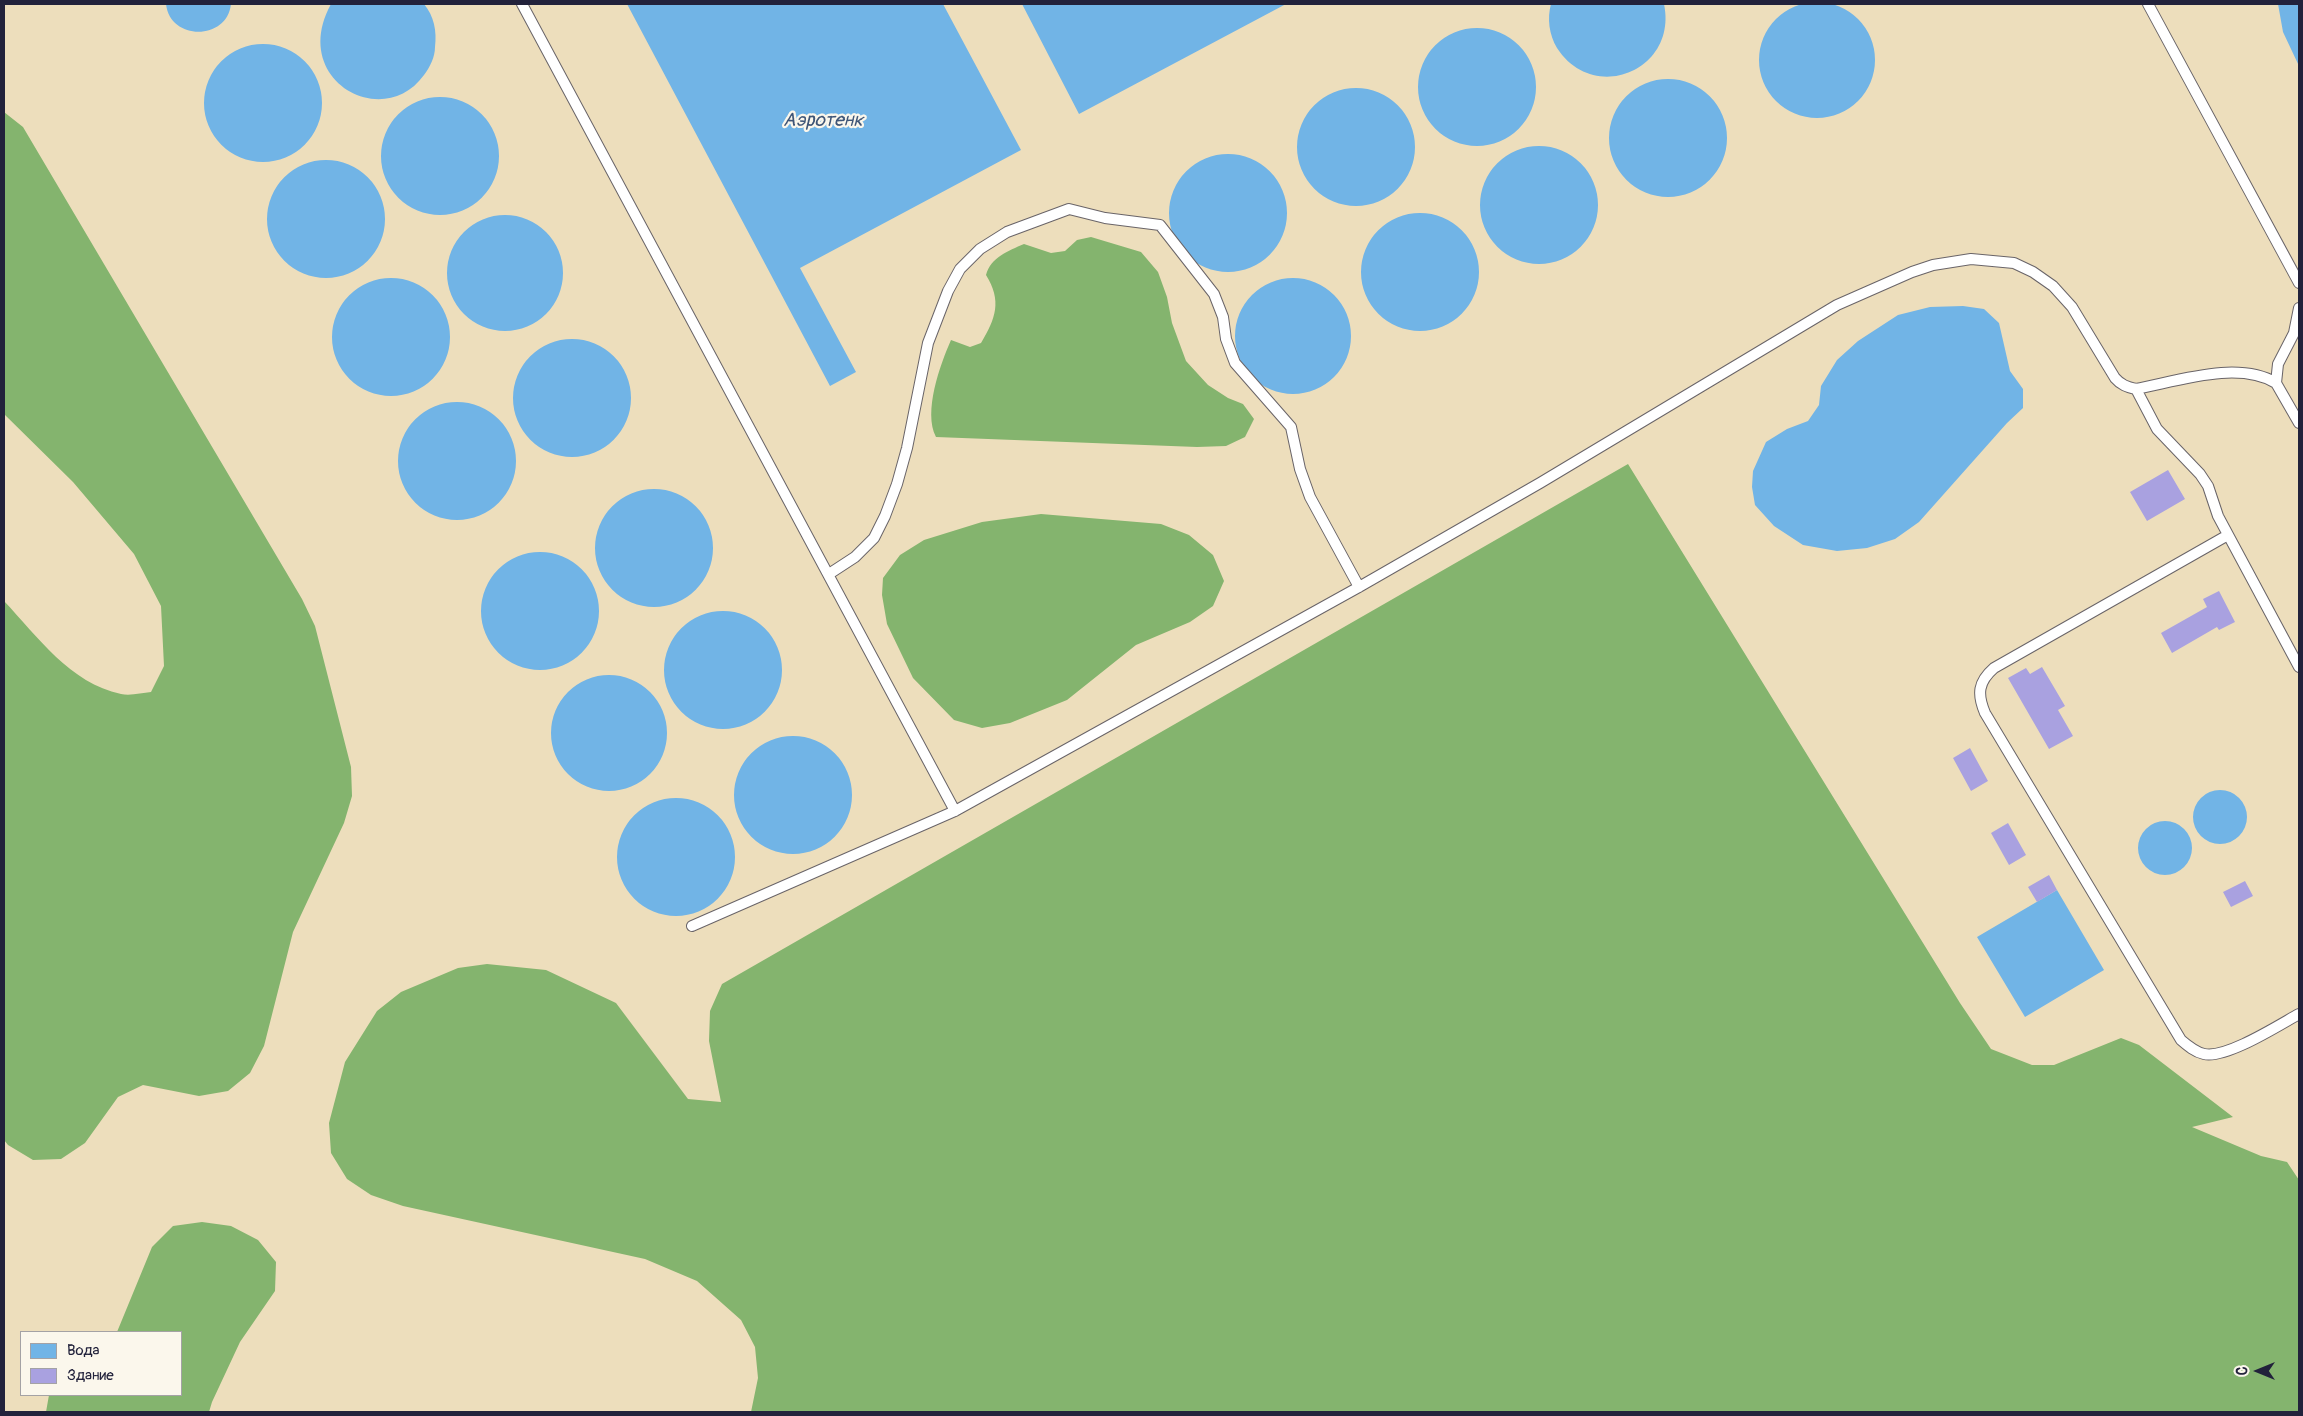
<!DOCTYPE html>
<meta charset="utf-8">
<style>
body{margin:0}
#map{position:relative;width:2303px;height:1416px;overflow:hidden;background:#eddebc;font-family:Pangolin,sans-serif}
canvas{display:block}
.frame{position:absolute;inset:0;border:5px solid #22223b;pointer-events:none}
.legend{position:absolute;left:20px;top:1331px;width:162px;height:65px;box-sizing:border-box;background:#fbf7ec;border:1px solid #a4a2a5;margin:0;padding:6px 9px;list-style:none;font-size:15px;color:#22223b}
.legend li{display:flex;align-items:center;gap:10px;height:25px}
.legend b{width:25px;border:1px solid #a4a2a5}
.north{position:absolute;left:2233px;top:1346px;width:50px;height:50px;-webkit-text-stroke:4px #fbf7ec;paint-order:stroke;rotate:270deg;font-size:14px;font-weight:700;line-height:20px;text-align:center;color:#22223b}
.north::after{content:'';display:block;margin:auto;width:18px;height:22px;background:#22223b;clip-path:polygon(50% 0,100% 100%,50% 72%,0 100%)}
</style>
<div id="map">
<canvas width="2303" height="1416"></canvas>
<div class="frame"></div>
<ul class="legend">
<li><b style="height:14px;background:#71b4e6"></b>Вода</li>
<li><b style="height:14px;background:#a9a1e0"></b>Здание</li>
</ul>
<div class="north">С</div>
</div>
<script>
const ctx = document.querySelector('canvas').getContext('2d');
ctx.lineJoin = 'round';
function fillPath(path, color) {
  ctx.fillStyle = color;
  ctx.fill(path, 'evenodd');
}
function trace(path, color, width, dash) {
  ctx.strokeStyle = color;
  ctx.lineWidth = width;
  ctx.lineCap = dash ? 'butt' : 'round';
  ctx.setLineDash(dash || []);
  ctx.stroke(path);
}
function write(font, color, halo, rows, align = 'center') {
  ctx.font = font + ' Pangolin,sans-serif';
  ctx.lineWidth = 4.5;
  ctx.setLineDash([]);
  ctx.textBaseline = 'middle';
  ctx.strokeStyle = halo;
  ctx.fillStyle = color;
  for (const [text, x, y, turn = 0] of rows) {
    ctx.save();
    ctx.translate(x, y);
    ctx.rotate((+turn || 0) * Math.PI / 180);
    ctx.textAlign = isNaN(turn) ? turn : align;
    if (halo) ctx.strokeText(text, 0, 0);
    ctx.fillText(text, 0, 0);
    ctx.restore();
  }
}
const forest = new Path2D(`
 M4 112 23 127 302 599 315 626 351 767 352 796 344 823 293 932 264 1046 250 1073 228 1091 199 1096 143 1085 118 1097 85 1143 61 1159 33 1160 8 1145 4 1140V601C38 637 70 683 121 694 130 696 142 693 151 692L164 666 161 606 134 554 73 482 4 414Z
 M1091 237 1141 252 1158 272 1167 297 1172 323 1186 361 1208 385 1228 398 1243 404 1254 419 1245 437 1226 446 1197 447 936 437C923 412 940 365 951 340L970 347 981 343C996 318 1002 301 986 275 991 257 1008 251 1024 244L1051 253 1065 251 1077 240Z
 M1628 464 1960 1003 1991 1049 2032 1065H2054L2121 1038 2139 1045 2233 1117 2192 1127 2261 1156 2287 1162 2299 1180V1412H751L758 1378 755 1347 741 1320 697 1281 645 1259 403 1206 371 1195 347 1179 331 1153 329 1123 345 1062 377 1011 401 992 458 968 487 964 546 970 616 1003 688 1099 721 1102 709 1041 710 1011 722 984Z
 M1041 514 1161 524 1189 535 1213 555 1224 581 1213 606 1190 622 1136 645 1067 700 1010 723 982 728 954 720 913 678 887 624 882 595 883 578 900 555 924 540 982 522Z
 M202 1222 231 1226 258 1240 276 1262 275 1291 240 1342 212 1402 209 1412H46L49 1395H181V1332H117L152 1247 173 1226Z`);
const water = new Path2D(`
 M1759 60a58 58 0 1 1 116 0a58 58 0 1 1-116 0Z
 M166 4H231C227 41 170 41 166 4Z
 M331 4H424C434 16 437 31 435 47 435 57 430 67 424 75 383 132 289 80 331 4Z
 M627 4H943L1021 150 800 268 856 372 830 386Z
 M1022 4H1286L1079 114Z
 M1551 4H1664C1678 70 1594 105 1557 48 1549 35 1547 18 1551 4Z
 M2278 4H2299V66L2283 32Z
 M1418 87a59 59 0 1 1 118 0a59 59 0 1 1-118 0Z
 M204 103a59 59 0 1 1 118 0a59 59 0 1 1-118 0Z
 M1609 138a59 59 0 1 1 118 0a59 59 0 1 1-118 0Z
 M1297 147a59 59 0 1 1 118 0a59 59 0 1 1-118 0Z
 M381 156a59 59 0 1 1 118 0a59 59 0 1 1-118 0Z
 M1480 205a59 59 0 1 1 118 0a59 59 0 1 1-118 0Z
 M1169 213a59 59 0 1 1 118 0a59 59 0 1 1-118 0Z
 M267 219a59 59 0 1 1 118 0a59 59 0 1 1-118 0Z
 M1361 272a59 59 0 1 1 118 0a59 59 0 1 1-118 0Z
 M447 273a58 58 0 1 1 116 0a58 58 0 1 1-116 0Z
 M1235 336a58 58 0 1 1 116 0a58 58 0 1 1-116 0Z
 M332 337a59 59 0 1 1 118 0a59 59 0 1 1-118 0Z
 M1963 306 1984 309 1999 323 2010 371 2023 389V408L2007 423 1919 522 1895 539 1867 548 1837 551 1803 545 1774 526 1755 505 1752 487 1753 471 1766 442 1787 429 1808 421 1819 405 1821 386 1837 360 1858 341 1898 315 1930 307Z
 M513 398a59 59 0 1 1 118 0a59 59 0 1 1-118 0Z
 M398 461a59 59 0 1 1 118 0a59 59 0 1 1-118 0Z
 M595 548a59 59 0 1 1 118 0a59 59 0 1 1-118 0Z
 M481 611a59 59 0 1 1 118 0a59 59 0 1 1-118 0Z
 M664 670a59 59 0 1 1 118 0a59 59 0 1 1-118 0Z
 M551 733a58 58 0 1 1 116 0a58 58 0 1 1-116 0Z
 M734 795a59 59 0 1 1 118 0a59 59 0 1 1-118 0Z
 M2193 817a27 27 0 1 1 54 0a27 27 0 1 1-54 0Z
 M617 857a59 59 0 1 1 118 0a59 59 0 1 1-118 0Z
 M2138 848a27 27 0 1 1 54 0a27 27 0 1 1-54 0Z
 M2057 890 2104 970 2025 1017 1977 937Z`);
const building = new Path2D(`
 M2168 470 2185 499 2147 521 2130 492Z
 M2219 591 2235 622 2219 630 2217 627 2172 653 2161 633 2207 607 2203 599Z
 M2042 667 2065 706 2058 710 2073 736 2049 749 2008 678 2026 668 2030 674Z
 M1970 748 1988 781 1971 791 1953 758Z
 M2008 823 2026 855 2009 865 1991 833Z
 M2049 875 2057 890 2037 902 2028 887Z
 M2245 881 2253 896 2231 907 2223 892Z`);
const service = new Path2D(`
 M522 4 955 811
 M2148 4 2299 283
 M2299 308 2294 333 2278 364 2276 383 2299 423
 M2136 389 2157 429 2200 474 2208 486 2218 516 2299 667
 M2228 535 1994 668C1978 682 1977 694 1985 713L2181 1040C2188 1046 2195 1052 2204 1054 2226 1059 2279 1025 2299 1014
 M829 574 855 557 874 538 885 516 897 484 907 448 928 343 948 291 960 269 980 249 1007 232 1069 209 1105 218 1160 225 1214 294 1223 317 1226 339 1235 363 1291 427 1300 469 1310 497 1359 587
 M692 926 955 811 1359 587 1540 483 1837 305 1912 272 1933 265 1971 259 2014 263 2033 272 2053 286 2072 307 2115 378C2121 385 2127 387 2136 389 2178 381 2238 360 2276 383`);
const waterNames = [
 ["Аэротенк",823,121]
];
fillPath(forest, '#84b46e');
fillPath(water, '#71b4e6');
fillPath(building, '#a9a1e0');
trace(service, '#696468', 12);
trace(service, '#fff', 10);
write('italic 19px', '#3e5577', '#fbf7ec', waterNames);
</script>
